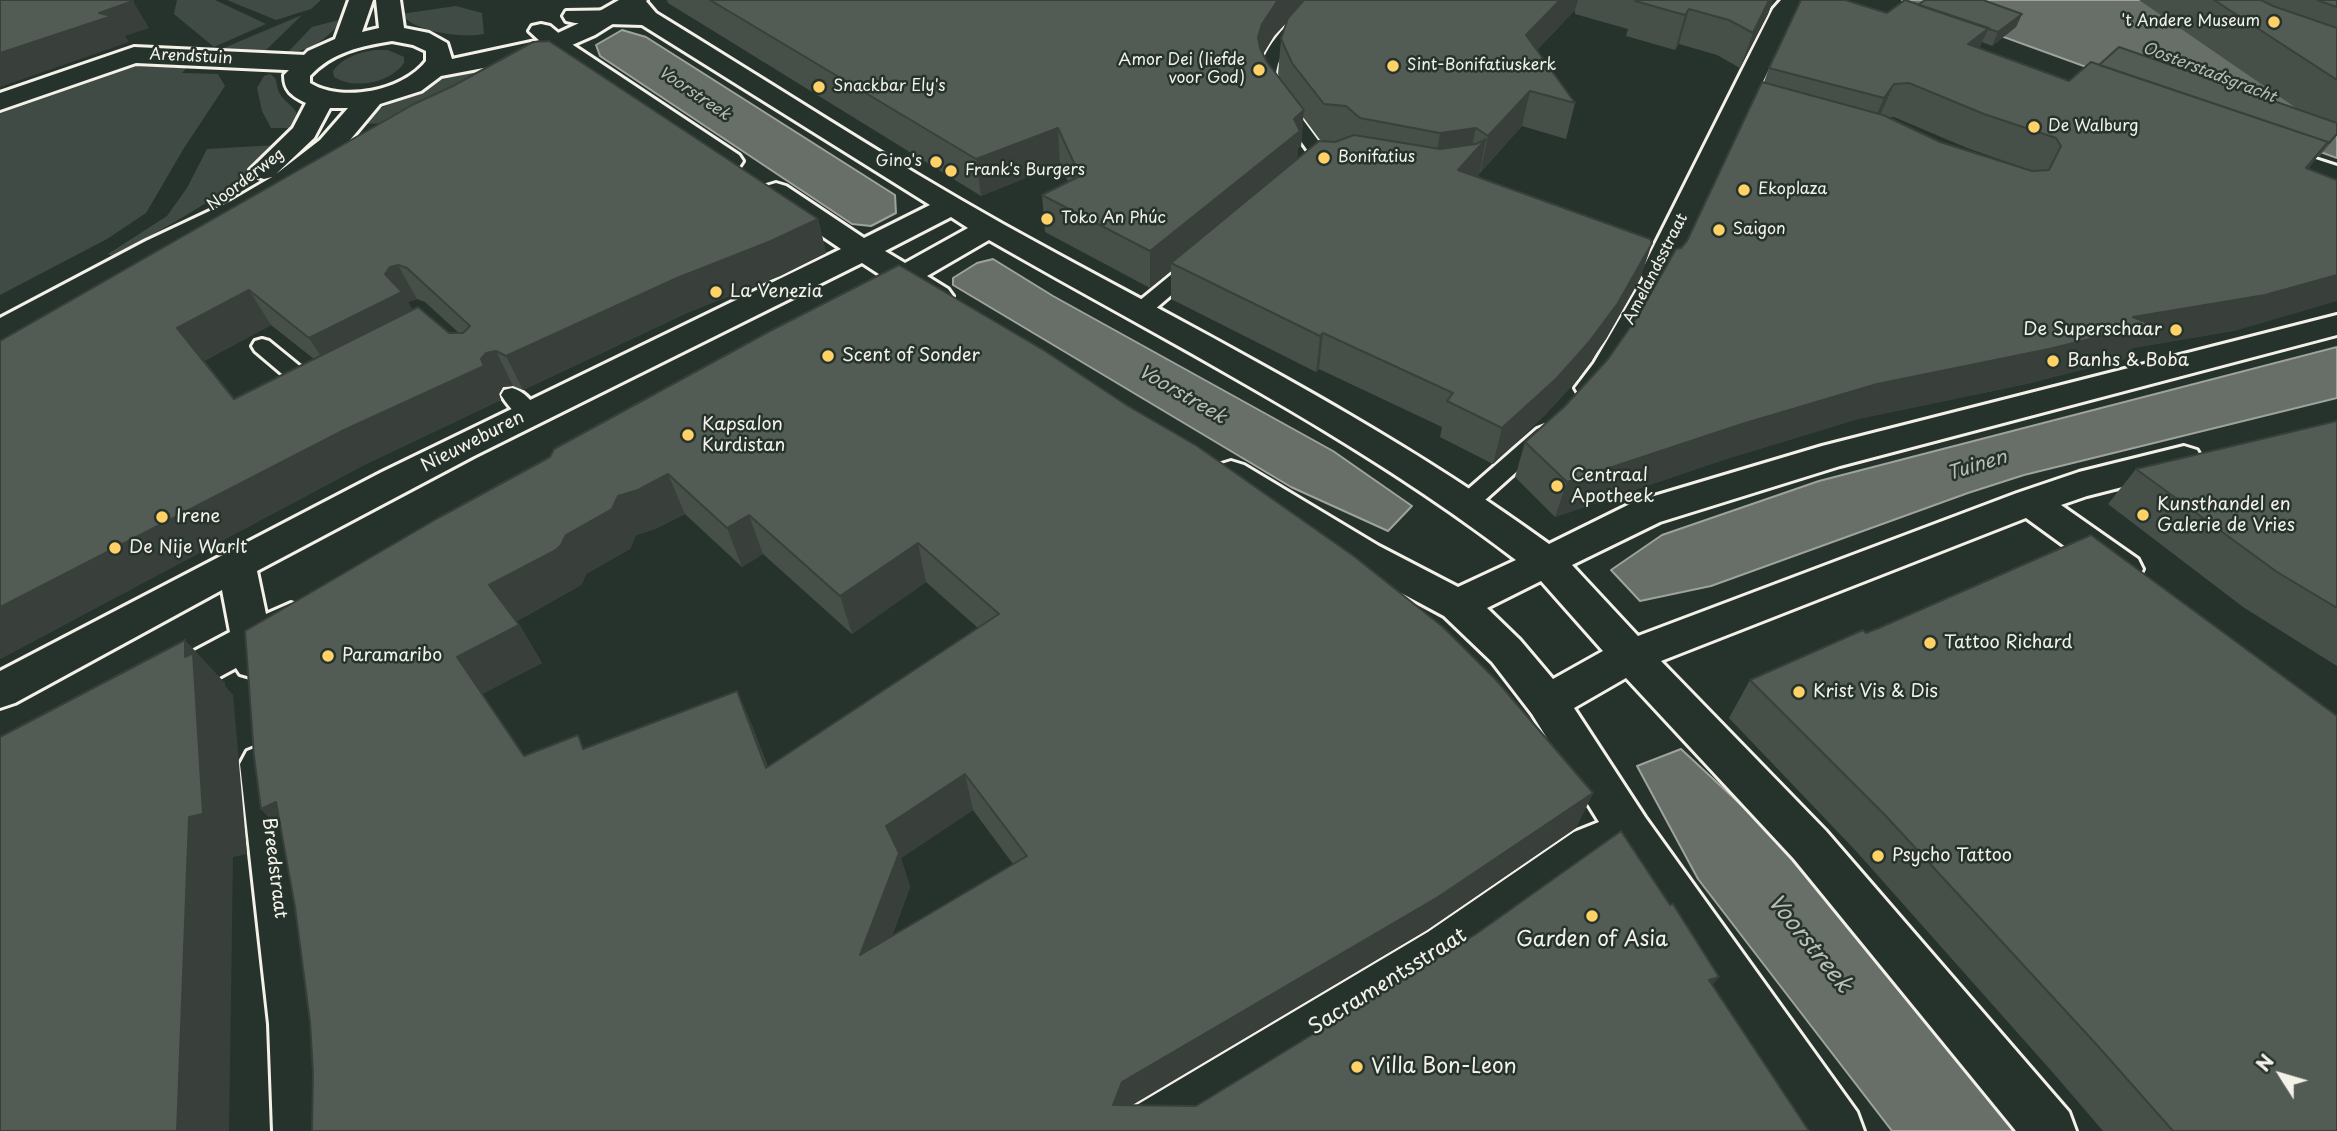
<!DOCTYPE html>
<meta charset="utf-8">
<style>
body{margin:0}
#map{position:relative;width:2337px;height:1131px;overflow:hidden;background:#26332d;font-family:"Playpen Sans",sans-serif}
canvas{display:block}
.north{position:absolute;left:2246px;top:1040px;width:70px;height:70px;-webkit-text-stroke:5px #26332d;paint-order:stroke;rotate:307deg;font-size:19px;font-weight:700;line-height:28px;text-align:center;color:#f4f1e8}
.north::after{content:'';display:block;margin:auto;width:24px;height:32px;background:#f4f1e8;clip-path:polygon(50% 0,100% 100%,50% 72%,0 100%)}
</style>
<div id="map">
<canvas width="2337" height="1131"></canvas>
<div class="north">N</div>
</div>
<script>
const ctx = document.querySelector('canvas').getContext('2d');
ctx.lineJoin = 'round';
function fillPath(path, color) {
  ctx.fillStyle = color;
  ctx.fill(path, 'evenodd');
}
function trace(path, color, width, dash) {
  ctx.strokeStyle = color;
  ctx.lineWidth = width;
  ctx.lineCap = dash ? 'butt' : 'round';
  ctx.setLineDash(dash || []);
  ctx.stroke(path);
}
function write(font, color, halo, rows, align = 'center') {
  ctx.font = font + ' "Playpen Sans",sans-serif';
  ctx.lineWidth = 5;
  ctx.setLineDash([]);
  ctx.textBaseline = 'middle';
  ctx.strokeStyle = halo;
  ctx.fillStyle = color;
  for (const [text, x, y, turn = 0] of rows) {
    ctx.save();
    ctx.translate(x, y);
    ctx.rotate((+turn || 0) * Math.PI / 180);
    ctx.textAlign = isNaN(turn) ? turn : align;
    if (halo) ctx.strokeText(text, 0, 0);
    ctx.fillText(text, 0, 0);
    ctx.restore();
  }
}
const green = new Path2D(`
 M177 0H215L266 24 214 47 174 14Z
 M227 0H321L311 9 276 20Z
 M456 6 482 13 484 34C462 38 416 33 401 14Z
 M302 15 263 53 219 50Z
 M339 20 341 22C327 38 311 52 288 52L312 27Z
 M374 50H388L404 57V63C390 83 355 90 334 77L333 71C343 57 358 53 374 50Z
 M135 64 188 66 182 73 218 74 225 86 184 148 146 213 107 239 0 295V110Z
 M486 66 487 83 419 122 362 124 379 109 443 79Z
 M270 74C279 79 275 85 280 94 289 108 304 109 293 128H271L262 111 257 88 264 76Z
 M277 145C230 194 172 224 113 256L108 254 167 216 187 188 207 149Z`);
const water = new Path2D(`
 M1902 0H2171L2337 83V158Z
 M622 30 646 37 895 195 896 213 871 226 852 224 600 56 596 45Z
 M993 259 1053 296 1333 451 1412 506 1388 531 1291 487 953 285V278L977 263Z
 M2337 347V398L2024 475 1968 493 1711 586 1640 601 1611 570 1662 535 1819 481Z
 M1681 749 1781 842 2018 1131H1892L1698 879 1637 766Z`);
const lane = new Path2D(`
 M1311 0H1327C1307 26 1273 48 1276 83L1323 147 1314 152 1308 151 1260 83C1257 48 1289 24 1311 0Z
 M1196 258 1203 260 1206 264 1203 268 1147 316H1133L1130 311 1133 306 1189 260Z
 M1656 268 1663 270 1666 274C1652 298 1612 379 1594 392 1589 396 1584 395 1578 393L1575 388 1594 363 1646 274 1649 270Z
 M262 339 269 341 323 385 326 390 323 395 315 397 307 395 255 351 252 346 255 341Z
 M512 388C524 391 534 403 540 413L537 418C520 423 510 408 501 395L504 390Z
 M1545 426 1553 429 1556 434 1553 439 1475 509 1467 511 1459 509 1455 503 1459 497 1537 429Z`);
const street = new Path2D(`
 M623 0H645L656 13C771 83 885 158 1003 224 1187 326 1378 419 1549 544L1634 502 1822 446 2337 315V335L1840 466 1660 522 1572 565 1638 636 2017 493 2079 472 2184 446 2197 450 2202 459 2197 468 2087 496 2061 505 2138 559 2143 569 2138 579 2124 584 2110 579 2026 518 1661 661 1826 831 2069 1112 2076 1131H2016L1794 859 1626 678 1574 708 1645 817 1857 1112 1864 1131H1807L1620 855 1606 860 1462 964 1193 1131H1118L1125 1112 1428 932 1574 832 1599 822 1532 714 1492 662 1444 616 1351 566 1218 483 1213 474 1218 465 1231 461 1244 465 1379 546 1458 587 1516 560C1353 435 1167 342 989 240L927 276 948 289 953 296 948 303C930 308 919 299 904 289L887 296 876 293 871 286 882 276 862 263 474 456 257 571 266 614 291 603 305 608 311 619 305 630 273 647 274 662 268 674 254 678 240 674 236 668 177 700 162 705 147 700 141 688 147 676 230 632 222 590 15 703 0 708V671L382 472 841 249 766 198 762 192 766 186 776 183 786 186 864 238 930 205 642 25 575 23 566 21 563 16 566 11 627 10ZM951 217 968 228 905 263 885 251ZM1541 581 1603 651 1553 679 1520 640 1487 608Z
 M1781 0H1807L1796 12 1672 274 1667 281 1656 283 1645 281 1640 274 1773 9Z
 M541 24 550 26 573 45 739 155 743 161 739 167 729 169 719 167 555 55 529 31 532 26Z
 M134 47 306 55 315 58 319 63 315 68 306 71 136 63 0 110V93Z
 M262 745 277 751 284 764 319 1024 325 1131H273L269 1024 240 764 247 751Z`);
const secondary = new Path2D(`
 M349 0H373L362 32 379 28 376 0H400L404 28 429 33 447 43 452 59 545 39 577 24 619 0H647L643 5 595 35 563 49 510 63 441 76 421 91 380 104 340 152 308 179 251 213 168 253 11 338 0 341V318L146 241 231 201 272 177 264 179 254 176 250 170 293 128 306 103C292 96 284 91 284 75L308 51 335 39ZM392 41 413 45 426 51V61C403 91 342 103 310 83V76C332 52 361 46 392 41ZM330 108H348L320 140 276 174 314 138Z
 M2260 141 2337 166V185L2250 155 2246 149 2250 143Z`);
const wall = new Path2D(`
 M667 0H1773L1768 14 1740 68 1717 55 1679 44 1675 50 1626 36 1628 29 1575 14V10L1537 50 1575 103 1566 139 1522 126 1480 173 1479 172 1477 176 1652 243 1640 279 1606 339 1578 379 1546 414 1493 464 1440 437 1442 427 1319 369 1316 372 1171 299V271L1150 288 1045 232 1042 195 1068 182 1060 164 981 196 668 3ZM1286 23 1281 39 1278 74 1280 79 1267 62 1263 54 1274 36ZM1303 117 1320 140 1336 142 1297 159 1298 148 1301 146Z
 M2139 0H2337V135L2319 157H2317L2308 169 2238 330 2133 348 2125 359 2026 384 1858 419 1726 459 1555 517 1515 477 1525 442 1565 406 1608 359 1638 316 1687 241 1764 82 1769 68 1918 5 2022 14 2016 27 1992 46 1982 42 1979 48 2069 81 2099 65 2299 110ZM1888 117H1894L1967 148 2033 171 1940 142Z
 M414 104 818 219 826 253 780 276 689 312 523 390 513 386 503 387 499 394 501 400 366 464 0 659V341ZM417 299 425 302 459 333H449L412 310 408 302ZM271 325 314 359 234 399 204 361Z
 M770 331 1593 793 1576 828 1427 930 1131 1105 1196 1106 1713 985 1809 1131H312L313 1072 310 1022 295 907 281 829 261 809 550 457ZM685 514 742 567 763 554 852 634 926 582 978 628 768 767 753 728 737 691 585 748 524 756 482 694 542 663 517 621 576 588 582 584 586 574 630 549 636 535 655 529ZM973 810 1013 864 892 936 910 887 901 858Z
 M2337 421V666L2243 607 2108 504 2136 469Z
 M1750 680 2337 1131H2103L2055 1075 1856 851 1729 718Z`);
const shadedWall = new Path2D(`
 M1278 0H1307L1274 36 1260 59 1258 37 1262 24Z
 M1560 0H1578L1575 10 1518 70 1526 35Z
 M1769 0H1773L1768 14 1740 68 1753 33Z
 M133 1 149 28 125 36 129 42 0 87V53L99 13Z
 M1689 9 1679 44 1675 50 1685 15Z
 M2022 14 2016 27 1992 46 1998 32Z
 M1989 28 1972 61 1968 44Z
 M1894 84 1879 118 1869 132 1884 98Z
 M1530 91 1522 126 1480 173 1488 136Z
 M1304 110 1301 146 1298 148 1297 167 1171 263V271L1150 288V251Z
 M1058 128 1060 164 981 196 976 159Z
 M1476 128 1470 156 1486 139 1479 175 1451 205 1434 169 1440 133Z
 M2328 142 2303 176 2306 168Z
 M818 219 826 253 780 276 689 312 523 390 506 356 677 278Z
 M1652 243 1640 279 1606 339 1578 379 1546 414 1493 464 1502 428Z
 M398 265 417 299 408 302 421 326 331 372 309 338 385 274 390 267Z
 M2337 275V301L2238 330 2133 348 2125 359 2026 384 1858 419 1726 459 1555 517 1567 482 1742 424 1877 384 2133 317Z
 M249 290 271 325 202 362 177 328Z
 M1323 333 1319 369 1316 372 1320 336Z
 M496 351 513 386 503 387 499 394 501 400 366 464 0 659V607L486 353Z
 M668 474 685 514 655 529 636 535 630 549 586 574 582 584 576 588 512 624 489 585 566 535 618 496Z
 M749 515 763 554 742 567 727 528Z
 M918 543 926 582 852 634 840 596Z
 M519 625 542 663 482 694 457 657Z
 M185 640 225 683V686L233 695 247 854 233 857 229 1131H177Z
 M737 691 753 728 781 804 766 768Z
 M965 774 973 810 901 858 910 887 873 987 860 955 886 826Z
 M1593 793 1576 828 1427 930 1124 1110 1113 1105 1122 1082Z
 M276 802 297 844 261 809Z
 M1719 977 1695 1008 1709 980Z`);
const building = new Path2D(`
 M0 0H132L133 1 99 13 112 16 0 53Z
 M710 0H1278L1262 24 1258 37 1260 48 1267 62 1304 110 1294 119 1300 131 1150 251 1042 195 1080 176 1058 128 976 159Z
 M1304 0H1560L1526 35 1575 103 1530 91 1488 136 1476 128 1440 133 1360 118 1346 106 1324 104 1292 63 1281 39 1288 18Z
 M1636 0H1769L1753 33 1729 20 1689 9 1685 15 1635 1Z
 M1801 0H1845L1887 13 1905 0 1989 28 1968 44 2069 81 2091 62 2328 142 2306 168 2337 180V275L2265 295 2133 317 2150 324 2049 349 1877 384 1742 424 1567 482 1525 442 1565 406 1608 359 1638 316 1676 249 1681 248 1687 241 1762 82 1883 115 1940 142 2032 171 2049 170 2061 146 2056 138 1984 114 1909 83 1894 84 1884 98 1769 68Z
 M1925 0H1983L2022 14 1998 32 1918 5Z
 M2214 0H2261L2273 6 2337 28V80Z
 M2317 0H2337V7Z
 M549 41 818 219 771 241 677 278 506 356 496 351 486 353 481 359 484 366 344 430 0 607V341L414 104 453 86 533 42ZM398 265 407 268 470 326 463 333H449L418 307 234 399 177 328 249 290 309 338 402 292 385 274 390 267Z
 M2119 47 2337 123V134L2329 143H2327L2328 142 2099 65Z
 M1354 135 1440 149 1476 144 1486 139 1458 170 1650 239 1652 243 1618 303 1589 342 1557 378 1502 428 1447 401 1453 393 1323 333 1320 336 1171 263 1319 141 1335 142Z
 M899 265 1045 351 1128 406 1197 446 1355 557 1443 627 1497 681 1593 793 1438 897 1122 1082 1113 1105 1196 1106 1476 934 1621 831 1670 905 1673 904 1719 977 1709 980 1809 1131H312L313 1072 310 1022 295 907 276 802 261 809 254 756 245 631 438 518 550 457 554 449 770 331ZM668 474 727 528 749 515 840 596 918 543 999 614 766 768 737 691 583 749 578 735 524 756 457 657 519 625 489 585 556 550 561 545 566 535 612 509 618 496 638 490ZM965 774 1027 856 860 955 899 853 886 826Z
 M2337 421V608L2277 572 2136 469Z
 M2091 535 2337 716V1131H2173L2097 1045 1885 815 1750 680 1863 630 1866 633 1879 628Z
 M185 640V657L193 653 203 814 189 817 177 1131H0V737Z`);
const markers = [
 [2274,22,7,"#ffd166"],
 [1393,66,7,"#ffd166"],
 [1259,70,7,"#ffd166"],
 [819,87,7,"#ffd166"],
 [2034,127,7,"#ffd166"],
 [1324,158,7,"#ffd166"],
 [936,162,7,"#ffd166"],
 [951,171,7,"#ffd166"],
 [1744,190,7,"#ffd166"],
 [1047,219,7,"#ffd166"],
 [1719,230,7,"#ffd166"],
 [716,292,7,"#ffd166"],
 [2176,330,7,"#ffd166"],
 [828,356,7,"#ffd166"],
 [2053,361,7,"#ffd166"],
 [688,435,7,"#ffd166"],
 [1557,486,7,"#ffd166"],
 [2143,515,7,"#ffd166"],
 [162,517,7,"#ffd166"],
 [115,548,7,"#ffd166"],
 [1930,643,7,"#ffd166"],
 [328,656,7,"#ffd166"],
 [1799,692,7,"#ffd166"],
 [1878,856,7,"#ffd166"],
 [1592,916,7,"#ffd166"],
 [1357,1067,7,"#ffd166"]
];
const farPoinames = [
 ["'t Andere Museum",2260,22,"right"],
 ["Amor Dei (liefde",1245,61,"right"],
 ["voor God)",1245,79,"right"],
 ["Sint-Bonifatiuskerk",1407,66],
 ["Snackbar Ely's",833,87],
 ["De Walburg",2048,127],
 ["Bonifatius",1338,158],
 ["Gino's",922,162,"right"],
 ["Frank's Burgers",965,171],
 ["Ekoplaza",1758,190],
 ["Toko An Phúc",1061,219],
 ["Saigon",1733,230]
];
const farStreetnames = [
 ["Arendstuin",191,57,3],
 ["Noorderweg",246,180,-37],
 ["Amelandsstraat",1656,269,-63]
];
const farWaternames = [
 ["Oosterstadsgracht",2209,73,21],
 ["Voorstreek",694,94,34]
];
const poiNames = [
 ["La Venezia",730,292],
 ["De Superschaar",2162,330,"right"],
 ["Scent of Sonder",842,356],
 ["Banhs & Boba",2067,361],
 ["Kapsalon",702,425],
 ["Kurdistan",702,446],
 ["Centraal",1571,476],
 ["Apotheek",1571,497],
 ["Kunsthandel en",2157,505],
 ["Galerie de Vries",2157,526],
 ["Irene",176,517],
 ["De Nije Warlt",129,548],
 ["Tattoo Richard",1944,643],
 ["Paramaribo",342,656],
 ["Krist Vis & Dis",1813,692],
 ["Psycho Tattoo",1892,856]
];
const streetNames = [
 ["Nieuweburen",473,442,-27],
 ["Breedstraat",274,868,83]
];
const waterNames = [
 ["Voorstreek",1182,395,30],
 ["Tuinen",1977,466,-17]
];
const nearPoinames = [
 ["Garden of Asia",1592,940],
 ["Villa Bon-Leon",1371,1067,"left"]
];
const nearStreetnames = [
 ["Sacramentsstraat",1388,982,-32]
];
const nearWaternames = [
 ["Voorstreek",1809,944,51]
];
fillPath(green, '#414b45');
fillPath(water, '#676f68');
trace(water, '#9fa39b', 2);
trace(lane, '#f4f1e8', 6);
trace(street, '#f4f1e8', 6);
trace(secondary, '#f4f1e8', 6);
fillPath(lane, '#26332d');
fillPath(street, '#26332d');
fillPath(secondary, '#26332d');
fillPath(wall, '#474f49');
fillPath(shadedWall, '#39403c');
fillPath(building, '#525c55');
trace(building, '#39403c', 2);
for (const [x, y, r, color] of markers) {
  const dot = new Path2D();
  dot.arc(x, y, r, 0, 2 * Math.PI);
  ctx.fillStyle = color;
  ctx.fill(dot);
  trace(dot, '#26332d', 2.5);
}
write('16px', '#f4f1e8', '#26332d', farPoinames, 'left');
write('16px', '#f4f1e8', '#26332d', farStreetnames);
write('italic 16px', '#bcbdb5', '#26332d', farWaternames);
write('18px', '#f4f1e8', '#26332d', poiNames, 'left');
write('18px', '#f4f1e8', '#26332d', streetNames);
write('italic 19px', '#bcbdb5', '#26332d', waterNames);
write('21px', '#f4f1e8', '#26332d', nearPoinames);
write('21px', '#f4f1e8', '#26332d', nearStreetnames);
write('italic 23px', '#bcbdb5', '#26332d', nearWaternames);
</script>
